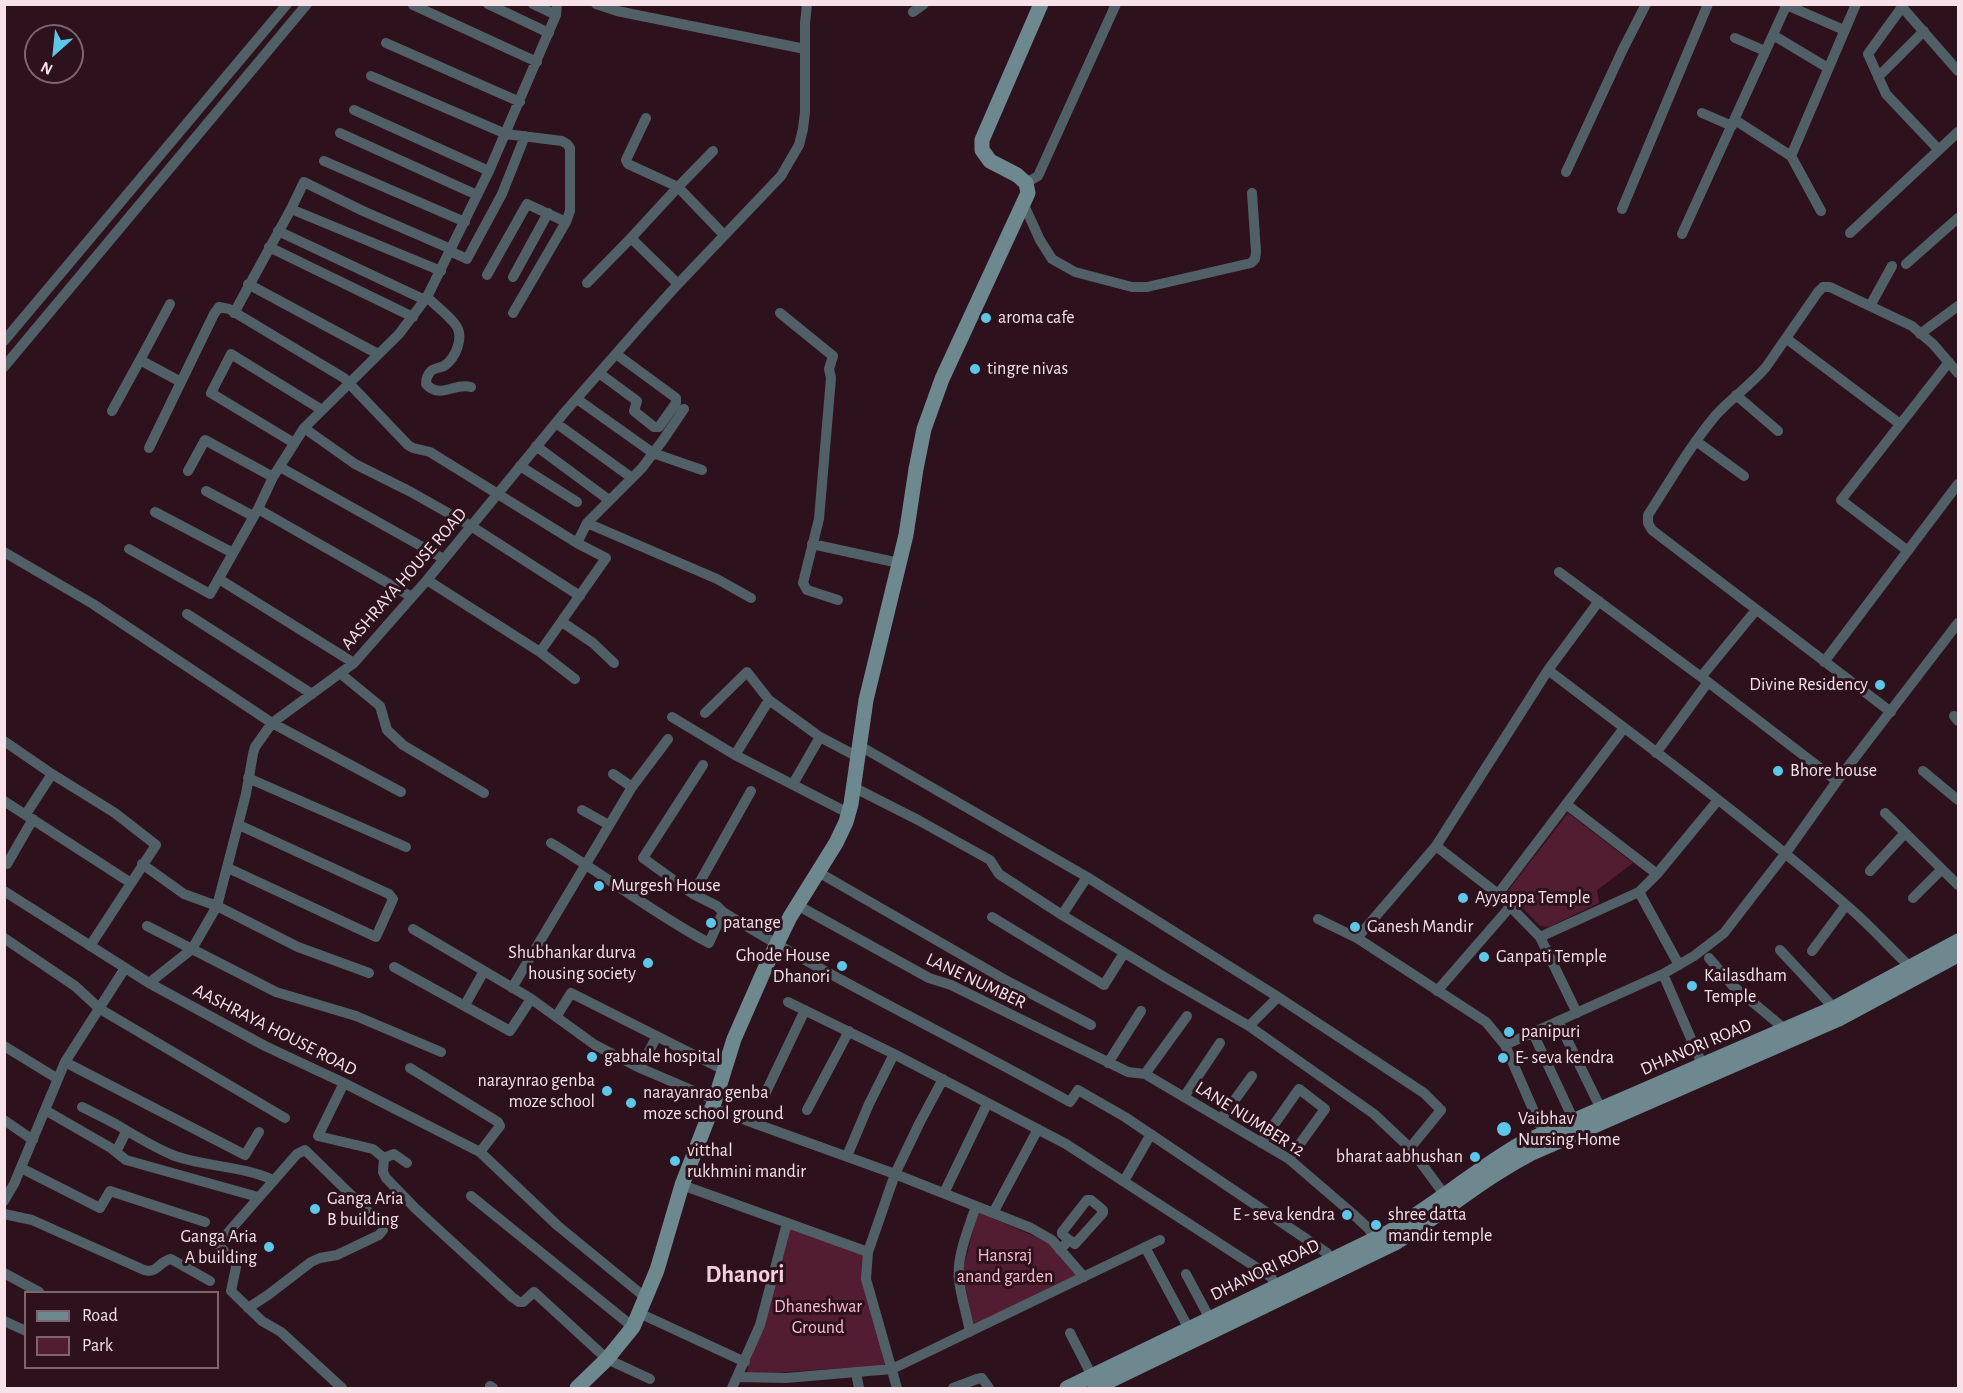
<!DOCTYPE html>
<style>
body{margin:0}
#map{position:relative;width:1963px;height:1393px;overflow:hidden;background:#2d121d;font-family:"Alegreya Sans",sans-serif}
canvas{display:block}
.frame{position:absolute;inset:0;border:6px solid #f6e2e8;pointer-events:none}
.legend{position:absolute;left:24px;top:1291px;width:195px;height:78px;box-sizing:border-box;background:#2d121d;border:2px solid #7d656e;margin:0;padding:8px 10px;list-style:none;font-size:18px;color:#f6e2e8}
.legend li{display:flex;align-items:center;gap:12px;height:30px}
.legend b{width:30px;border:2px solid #7d656e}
.north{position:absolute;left:24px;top:24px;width:60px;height:60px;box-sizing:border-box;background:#2d121d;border:2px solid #7d656e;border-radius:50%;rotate:207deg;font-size:16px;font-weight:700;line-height:24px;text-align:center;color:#f6e2e8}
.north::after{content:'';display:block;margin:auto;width:21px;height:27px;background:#5cc7e8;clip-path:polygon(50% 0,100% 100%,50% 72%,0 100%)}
</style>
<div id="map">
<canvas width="1963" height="1393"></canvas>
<div class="frame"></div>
<ul class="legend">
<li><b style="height:8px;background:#6e8890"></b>Road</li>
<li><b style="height:16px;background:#521c33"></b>Park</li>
</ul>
<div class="north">N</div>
</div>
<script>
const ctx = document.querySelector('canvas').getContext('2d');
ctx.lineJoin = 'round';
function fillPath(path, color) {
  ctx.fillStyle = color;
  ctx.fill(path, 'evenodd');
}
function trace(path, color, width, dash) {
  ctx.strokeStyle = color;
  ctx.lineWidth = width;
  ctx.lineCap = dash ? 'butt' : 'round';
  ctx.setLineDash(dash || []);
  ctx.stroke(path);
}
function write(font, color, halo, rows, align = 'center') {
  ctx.font = font + ' "Alegreya Sans",sans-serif';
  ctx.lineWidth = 6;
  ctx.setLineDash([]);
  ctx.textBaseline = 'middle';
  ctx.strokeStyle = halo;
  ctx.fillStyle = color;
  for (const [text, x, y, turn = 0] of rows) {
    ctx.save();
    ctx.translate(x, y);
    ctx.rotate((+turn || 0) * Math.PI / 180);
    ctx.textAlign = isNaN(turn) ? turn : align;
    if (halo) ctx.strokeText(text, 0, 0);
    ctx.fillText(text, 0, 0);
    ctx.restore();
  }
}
const green = new Path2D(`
 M1568 813 1633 863 1597 890 1599 903 1549 927 1540 926 1507 892Z
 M978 1212 1050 1243 1078 1276 974 1326 962 1273Z
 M790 1228 863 1254 886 1362 884 1365 746 1375Z`);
const street = new Path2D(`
 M488 4 549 33
 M533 4 556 15
 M596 4 617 11 805 49
 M1784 4 1844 30
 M413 5 537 62
 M913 12 924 4
 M1773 35 1828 68
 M1735 38 1765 51
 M386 43 520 102
 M371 76 506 134 562 141 567 144 570 148V211L566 222 513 313
 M1878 77 1924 31
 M354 110 489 171
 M1702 113 1732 126
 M646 118 626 160 628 164 678 187 713 151
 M1735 120 1791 156 1821 211
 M340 133 477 195
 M1939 150 1886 94 1868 54 1902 7 1958 71
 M1791 156 1856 4
 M324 161 465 222
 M1566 172 1623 49 1646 4
 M1026 183 1038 176 1116 4
 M1024 205 1040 240 1052 259 1075 272 1132 287H1147L1251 263 1255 259 1256 252 1252 193
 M291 209 441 271
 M1622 209 1708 4
 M278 231 425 300
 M1850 233 1958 132
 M1682 234 1787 4
 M631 238 678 187 724 235
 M269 247 413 317
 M450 251 467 259 502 194 525 136
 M1906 264 1958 218
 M487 275 527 204 566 222
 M513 277 548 213
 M587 283 631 238 678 284
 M248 284 378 354
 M427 297C436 306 447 314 455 324 465 336 456 358 444 366 440 368 434 368 431 371 427 375 426 379 426 384 441 400 454 382 471 387
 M1870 306 1892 266
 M234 313 291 209 304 182 363 211 451 249
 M780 313 833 356 829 369 831 378 819 519 803 583 807 590 838 600
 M1920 334 1958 306
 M1787 339 1900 424
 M4 341 287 4
 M140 360 170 304
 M4 367 307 4
 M599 373 637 401 634 411 654 427H659L676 403V398L616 354
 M1736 395 1778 431
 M577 399 653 453 702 470
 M112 411 140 360 181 382
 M556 423 632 478
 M304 428 355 464 411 492 471 526 580 596
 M1696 441 1744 476
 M294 443 211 393 231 354 322 410
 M536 446 609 500
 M149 448 214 314 219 307 229 309 344 378 408 445 413 448 430 452 577 543 606 558 540 652
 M520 466 577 502
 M280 467 444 559
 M188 471 205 440 273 477
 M206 491 253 516
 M258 509 412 597
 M155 512 233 553
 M587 523 717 579 751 598
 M577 543 587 523 642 468 663 440 684 409
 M812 544 899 563
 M129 549 210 594 258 509 273 477 304 428 399 334 427 297 489 171 556 15 557 4
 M1908 551 1841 500 1949 362
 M4 552 93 604 272 723 401 792
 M1559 572 1708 682 1837 781
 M219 579 354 663
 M427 580 540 652 575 679
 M187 614 312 694
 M562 622 593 643 614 663
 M1824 662 1958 484
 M1548 670C1648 746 1750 821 1845 904 1868 923 1888 946 1910 967
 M341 674 380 706 387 730 403 745 484 793
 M1701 677 1756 610
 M1891 712 1652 530 1648 523V515C1670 481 1690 446 1716 415 1731 398 1751 385 1766 367L1818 292 1823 287H1830L1912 326 1933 344 1958 373
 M705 713 747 672 769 700 820 737 858 757
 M1954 716 1958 721
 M672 717 735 755 848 813
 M4 741 52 774 115 813 156 845 90 946
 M860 746 1087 877 1278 997 1424 1093 1441 1110 1410 1148 1444 1194 1449 1198
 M1656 753 1708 682
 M735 755 769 700
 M703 765 643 858 693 894 717 906 723 912C835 981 955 1038 1070 1102L1078 1090 1125 1117 1327 1253 1334 1265
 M1923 771 1958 800
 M613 774 632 787
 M248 778 406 847
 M793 784 820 737
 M853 787 918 820 990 860 999 874 1062 915 1166 978 1249 1026 1374 1114 1410 1148
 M4 801 131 883
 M1566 804 1657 874
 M582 810 609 825
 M1885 813 1958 885
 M26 814 52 774
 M551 843C605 875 654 914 709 943L723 912
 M1436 846 1498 894 1540 937 1577 1013
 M7 864 33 819
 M142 864 184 894 217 906 298 947 369 973
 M228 868 376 937 393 899 389 894 239 825
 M1870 871 1905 833
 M818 872 1009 982 1091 1025
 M4 891 149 983 265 1046 344 1083 480 1152 558 1226 646 1298
 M1639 892 1679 965
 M693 894 751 791
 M1498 894 1624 728
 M1913 898 1942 869
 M797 905 929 978 951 985 1128 1072 1145 1074 1289 1159 1353 1214 1368 1228 1378 1242
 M1062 915 1087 877
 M992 917 1104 985 1124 953
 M1318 919 1357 938 1486 1022 1505 1045 1546 1139
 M147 926 276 992 356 1016 441 1052
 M413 929 530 998 595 1045 640 1068 715 1100
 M1540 937 1639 892 1657 874 1718 800
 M4 938 75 986 100 1009 285 1118
 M1357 938 1436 846 1548 670 1599 601
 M1780 950 1834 1008
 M1812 951 1846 905
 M1709 958 1732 985 1786 1030
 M394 967 510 1031 531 999
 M1663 974 1705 1071
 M149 983 192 949 217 906 246 794 253 754 255 747 272 723 354 663 427 580 564 413 650 315 678 284 781 176 799 145 803 129 805 112V23L807 4
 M512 988 632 787 668 739
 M1437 991 1510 907
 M788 1002 894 1054 1066 1144 1271 1277 1280 1292
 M465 1005 484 971
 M556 1017 571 993 724 1070
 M1558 1021 1601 1109
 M1249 1026 1278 997
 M1533 1033 1574 1121
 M1505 1045 1663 974 1694 956 1724 933 1785 854 1837 781 1958 623
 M4 1046 58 1079
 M65 1062 245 1155 259 1132
 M1108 1063 1141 1011
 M410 1068 498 1122 500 1126 480 1152
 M640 1068 657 1036
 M1145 1074 1187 1016
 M344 1083 318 1136 373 1149 384 1158 383 1172 386 1178 416 1209 512 1297 519 1302H523L534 1292 607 1359 650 1379
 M766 1092 805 1010
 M1184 1097 1220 1043
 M82 1107C94 1113 107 1119 119 1126 137 1137 155 1148 175 1156 207 1167 242 1166 273 1180
 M712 1108 895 1174 1031 1228 1052 1240 1084 1277
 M45 1110 111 1148 126 1160 258 1197
 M807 1110 849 1031
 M1221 1119 1252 1076
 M4 1120 33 1140
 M1261 1143 1299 1089 1325 1109 1289 1159
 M116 1152 126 1132
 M847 1156 869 1104 894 1054
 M384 1158 394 1154 407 1163
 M21 1168 100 1208 110 1191 205 1222
 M1124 1181 1151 1134
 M682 1185 868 1252
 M944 1193 987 1104
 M471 1196 633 1327
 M4 1201 14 1184 65 1062 125 968
 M993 1213 1038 1129
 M4 1214 32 1220 144 1270C158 1274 159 1261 171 1259L210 1281
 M1145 1247 1189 1329
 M1060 1250 1069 1240 1075 1244 1103 1213V1210L1091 1200H1087L1062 1232V1234L1069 1240
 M4 1273 39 1292
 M1186 1274 1210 1319
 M248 1308 268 1295 311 1262 320 1258 337 1255 379 1235 383 1230V1226L305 1150 297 1154 218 1244 235 1263 236 1267 231 1291 262 1321 281 1332 342 1388
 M639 1313 745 1362
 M4 1321 26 1331
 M970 1332C967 1315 961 1297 959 1280 956 1258 969 1227 976 1206
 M1070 1333 1092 1376
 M856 1372 859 1388
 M738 1377 786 1378 892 1369 1160 1240
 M490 1386 493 1388
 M732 1388 760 1325 787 1223
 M897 1388 866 1279 868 1252 895 1174 920 1122 943 1079
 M953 1388 977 1379 982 1378 989 1388`);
const secondary = new Path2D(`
 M577 1388 607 1359 633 1327 639 1313 657 1270 682 1185 715 1100 734 1039 767 964 790 917 836 843 846 822 851 804 866 700 906 535 916 469 924 429 942 379 1028 193 1026 183 1017 175 990 161 982 150V140L1041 4
 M1067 1388 1389 1232C1434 1205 1474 1171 1520 1144L1834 1008 1958 941
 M1095 1388 1395 1243C1441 1215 1482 1179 1530 1154L1839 1019 1958 955`);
const markers = [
 [986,318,6,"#5cc7e8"],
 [975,369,6,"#5cc7e8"],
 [1880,685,6,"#5cc7e8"],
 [1778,771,6,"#5cc7e8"],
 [599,886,6,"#5cc7e8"],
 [1463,898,6,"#5cc7e8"],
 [711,923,6,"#5cc7e8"],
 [1355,927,6,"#5cc7e8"],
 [1484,957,6,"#5cc7e8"],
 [648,963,6,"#5cc7e8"],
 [842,966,6,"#5cc7e8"],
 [1692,986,6,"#5cc7e8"],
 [1509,1032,6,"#5cc7e8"],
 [592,1057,6,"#5cc7e8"],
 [1503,1058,6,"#5cc7e8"],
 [607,1091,6,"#5cc7e8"],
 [631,1103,6,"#5cc7e8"],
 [1504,1129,8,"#5cc7e8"],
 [1475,1157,6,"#5cc7e8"],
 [675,1161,6,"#5cc7e8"],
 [315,1209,6,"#5cc7e8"],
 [1347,1215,6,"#5cc7e8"],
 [1376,1225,6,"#5cc7e8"],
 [269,1247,6,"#5cc7e8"]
];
const poiNames = [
 ["aroma cafe",998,318],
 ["tingre nivas",987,369],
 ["Divine Residency",1868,685,"right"],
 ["Bhore house",1790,771],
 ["Murgesh House",611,886],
 ["Ayyappa Temple",1475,898],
 ["patange",723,923],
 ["Ganesh Mandir",1367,927],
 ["Shubhankar durva",636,953,"right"],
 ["housing society",636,974,"right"],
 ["Ghode House",830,956,"right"],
 ["Dhanori",830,977,"right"],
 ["Ganpati Temple",1496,957],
 ["Kailasdham",1704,976],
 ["Temple",1704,997],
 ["panipuri",1521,1032],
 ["gabhale hospital",604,1057],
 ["E- seva kendra",1515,1058],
 ["naraynrao genba",595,1081,"right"],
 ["moze school",595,1102,"right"],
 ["narayanrao genba",643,1093],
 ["moze school ground",643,1114],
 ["Vaibhav",1518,1119],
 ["Nursing Home",1518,1140],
 ["vitthal",687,1151],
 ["rukhmini mandir",687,1172],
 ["bharat aabhushan",1463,1157,"right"],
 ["Ganga Aria",327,1199],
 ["B building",327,1220],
 ["E - seva kendra",1335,1215,"right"],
 ["shree datta",1388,1215],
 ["mandir temple",1388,1236],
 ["Ganga Aria",257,1237,"right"],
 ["A building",257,1258,"right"]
];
const streetNames = [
 ["AASHRAYA HOUSE ROAD",404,579,-49],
 ["LANE NUMBER",976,981,25],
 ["AASHRAYA HOUSE ROAD",275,1030,27],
 ["DHANORI ROAD",1696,1047,-23],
 ["LANE NUMBER 12",1250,1119,32],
 ["DHANORI ROAD",1265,1270,-26]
];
const parkNames = [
 ["Hansraj",1005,1256],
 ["anand garden",1005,1277],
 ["Dhaneshwar",818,1307],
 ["Ground",818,1328]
];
const districtNames = [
 ["Dhanori",745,1275]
];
fillPath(green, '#521c33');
trace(street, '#516066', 10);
trace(secondary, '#6e8890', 15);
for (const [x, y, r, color] of markers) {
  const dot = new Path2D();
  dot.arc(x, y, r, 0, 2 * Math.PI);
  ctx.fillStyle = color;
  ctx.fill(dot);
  trace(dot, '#2d121d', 2);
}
write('18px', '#f6e2e8', '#2d121d', poiNames, 'left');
write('18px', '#f6e2e8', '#2d121d', streetNames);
write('18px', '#fdbcd2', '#2d121d', parkNames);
write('bold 24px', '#f5cedb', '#2d121d', districtNames);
</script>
